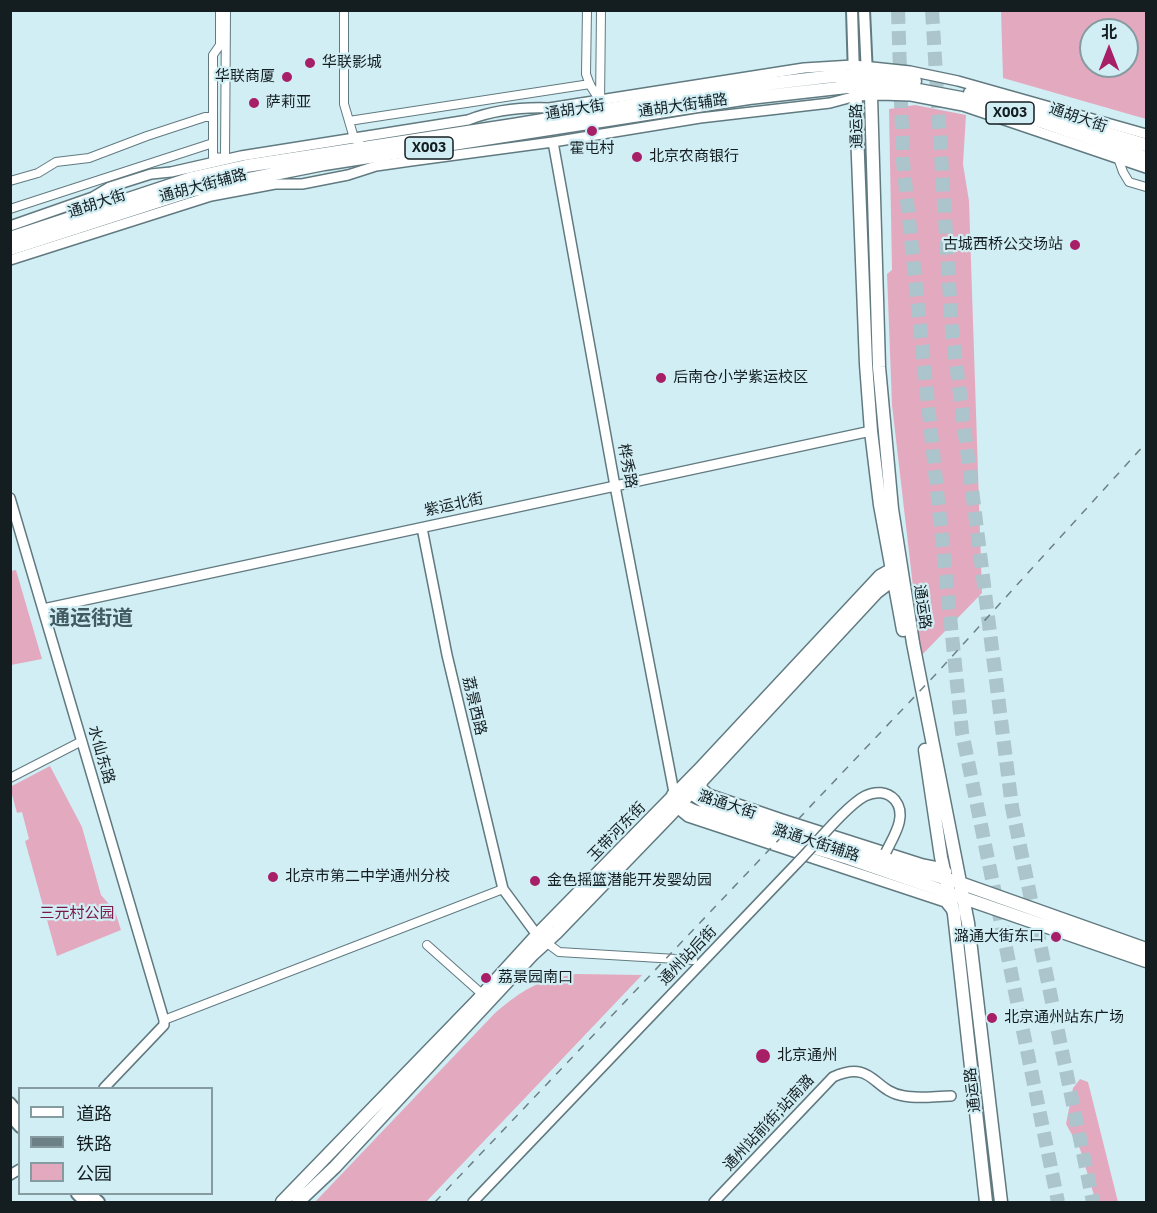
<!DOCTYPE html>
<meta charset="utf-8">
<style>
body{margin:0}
#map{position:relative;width:1157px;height:1213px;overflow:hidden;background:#d2eef5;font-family:"IBM Plex Sans","Noto Sans SC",sans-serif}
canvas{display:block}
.frame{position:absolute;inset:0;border:12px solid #141e21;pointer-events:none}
.legend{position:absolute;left:18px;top:1087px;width:195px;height:108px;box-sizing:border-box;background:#d2eef5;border:2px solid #869ba0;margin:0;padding:8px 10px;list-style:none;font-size:18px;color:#141e21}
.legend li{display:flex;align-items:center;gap:12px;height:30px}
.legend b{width:30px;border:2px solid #869ba0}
.north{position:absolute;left:1079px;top:18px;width:60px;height:60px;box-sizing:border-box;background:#d2eef5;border:2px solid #869ba0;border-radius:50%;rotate:0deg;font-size:16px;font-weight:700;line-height:24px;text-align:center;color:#141e21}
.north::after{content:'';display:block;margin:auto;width:21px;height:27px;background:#a71f66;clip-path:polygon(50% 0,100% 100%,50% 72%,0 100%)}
</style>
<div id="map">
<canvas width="1157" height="1213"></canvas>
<div class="frame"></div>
<ul class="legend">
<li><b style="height:8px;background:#fff"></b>道路</li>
<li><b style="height:8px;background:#6d8085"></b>铁路</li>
<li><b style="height:16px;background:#e3aabf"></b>公园</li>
</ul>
<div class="north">北</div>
</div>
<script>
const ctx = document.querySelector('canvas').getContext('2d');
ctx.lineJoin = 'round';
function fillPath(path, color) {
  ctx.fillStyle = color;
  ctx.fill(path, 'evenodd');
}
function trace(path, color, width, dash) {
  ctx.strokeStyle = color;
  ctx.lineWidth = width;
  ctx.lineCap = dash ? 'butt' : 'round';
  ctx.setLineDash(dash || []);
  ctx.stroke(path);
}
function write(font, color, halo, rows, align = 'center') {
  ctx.font = font + ' "IBM Plex Sans","Noto Sans SC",sans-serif';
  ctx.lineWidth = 4.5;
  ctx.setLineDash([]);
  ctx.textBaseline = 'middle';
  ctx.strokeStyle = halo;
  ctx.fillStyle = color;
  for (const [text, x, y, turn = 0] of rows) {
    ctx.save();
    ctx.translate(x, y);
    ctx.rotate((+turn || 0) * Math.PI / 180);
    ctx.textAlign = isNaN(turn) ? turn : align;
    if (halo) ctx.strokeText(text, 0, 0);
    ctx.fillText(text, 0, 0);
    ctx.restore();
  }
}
const green = new Path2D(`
 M1001 11H1146V119L1003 78ZM1091 30H1127V66H1091Z
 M915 105 966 115 963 164 969 201 982 593 921 656 892 405 887 274 892 270 889 109Z
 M16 570 42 659 11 665V571Z
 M50 766 82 827 101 895 108 903 110 911H115L121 930 57 956 25 841 29 839 22 812 17 813 10 787Z
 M576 974 642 975 426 1202H315L495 1013C523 989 539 980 576 974Z
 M1080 1079 1088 1082 1118 1202H1096L1080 1149 1066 1124 1073 1088Z`);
const motorwayTunnel = new Path2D(`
 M898 10 903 162 962 732 1058 1202
 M932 10 952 331 1012 807 1093 1202`);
const minor = new Path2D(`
 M220 10V45L213 55V157L225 158
 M344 10V104L354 138 364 148
 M587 10 586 74 590 85 599 99
 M600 105 601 10
 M349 121 590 84
 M1117 155 1123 172 1129 182 1146 187
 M225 159 226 10
 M10 181 38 173 56 162 89 158 147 136 205 117H213
 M10 209 213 143
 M10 778 82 741
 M543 940 559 952 693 960
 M427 945 482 994
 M164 1020 503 889`);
const tertiary = new Path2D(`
 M553 142 615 486 677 808 688 817 945 902 953 912
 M10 226 93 197 110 187 151 174 171 172 241 156 468 120C494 110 521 107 549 108L804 68 853 65 910 71 958 81 1146 134
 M10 260 211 196 275 184H302L348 175 376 166 411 161 553 142 700 118 830 103 856 96 880 95 911 96 963 106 1146 168
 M10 498 164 1020V1025L104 1088
 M422 528 447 655 503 889 537 935
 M43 609 871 431
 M702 779V788L709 794 782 819 923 864 943 868 947 872
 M10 1175 20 1169
 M473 1202 798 862
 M714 1202 833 1077C874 1059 872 1091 904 1096 919 1099 936 1096 951 1096`);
const secondary = new Path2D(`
 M852 10 854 76
 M864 10 867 75
 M10 1103 20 1115
 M10 1116 20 1127
 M77 1194 85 1202
 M90 1194 99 1202`);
const primary = new Path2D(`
 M855 80 866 364 871 431 880 505 903 630
 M868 80 871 96 879 367 892 509 913 643 968 923 1001 1202
 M970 93 1146 145
 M10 238 192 178 246 166 513 125 748 86 834 76 867 75 915 81
 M10 249 193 190 209 187 324 164 749 98 856 86 913 89 961 98 1046 123 1146 158
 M925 750 941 857 954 914 986 1202
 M1146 949 960 883 706 803 691 793 673 795 680 804 694 811 848 858 1146 961
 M282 1202 475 1003 537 935 698 771 880 576 898 566
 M298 1202 335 1167 533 954 556 933 669 816 877 592 899 575`);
const rail = new Path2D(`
 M435 1202 936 674 1146 443`);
const tertiaryBridge = new Path2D(`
 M798 862C815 845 846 806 865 796 875 791 887 791 895 800 908 816 893 837 886 852`);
const markers = [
 [310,63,6,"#a71f66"],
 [287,77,6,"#a71f66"],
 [254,103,6,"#a71f66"],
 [592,131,6,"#a71f66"],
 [637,157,6,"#a71f66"],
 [1075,245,6,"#a71f66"],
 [661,378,6,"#a71f66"],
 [273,877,6,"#a71f66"],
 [535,881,6,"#a71f66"],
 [1056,937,6,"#a71f66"],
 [486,978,6,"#a71f66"],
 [992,1018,6,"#a71f66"],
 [763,1056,8,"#a71f66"]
];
const shields = [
 [1010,113,48],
 [429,148,48]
];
const shieldNames = [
 ["X003",1010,113],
 ["X003",429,148]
];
const poiNames = [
 ["华联影城",322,63],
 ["华联商厦",275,77,"right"],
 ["萨莉亚",266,103],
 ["霍屯村",592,149,"center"],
 ["北京农商银行",649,157],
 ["古城西桥公交场站",1063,245,"right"],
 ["后南仓小学紫运校区",673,378],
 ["北京市第二中学通州分校",285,877],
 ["金色摇篮潜能开发婴幼园",547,881],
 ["潞通大街东口",1044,937,"right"],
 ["荔景园南口",498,978],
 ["北京通州站东广场",1004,1018],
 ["北京通州",777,1056]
];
const streetNames = [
 ["通胡大街辅路",683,106,-8],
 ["通胡大街",575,110,-9],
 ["通胡大街",1078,118,19],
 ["通运路",857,126,-91],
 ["通胡大街辅路",203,186,-15],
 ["通胡大街",97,204,-18],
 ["桦秀路",627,466,79],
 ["紫运北街",454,505,-12],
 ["通运路",922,607,82],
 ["荔景西路",474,706,77],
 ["水仙东路",101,755,74],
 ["潞通大街",727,805,18],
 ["玉带河东街",617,832,-46],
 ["潞通大街辅路",816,843,18],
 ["通州站后街",688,956,-46],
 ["通运路",973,1090,-96],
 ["通州站前街;站南潞",769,1123,-47]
];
const parkNames = [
 ["三元村公园",77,914]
];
const districtNames = [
 ["通运街道",91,619]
];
fillPath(green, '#e3aabf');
trace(motorwayTunnel, '#acc4cb', 14, [14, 7]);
trace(minor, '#617a80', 10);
trace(tertiary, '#617a80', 12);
trace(secondary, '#617a80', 14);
trace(primary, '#617a80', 15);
trace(minor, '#fff', 8);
trace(tertiary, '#fff', 9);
trace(secondary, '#fff', 10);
trace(primary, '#fff', 12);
trace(rail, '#6d8085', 1.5, [8, 8]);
trace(tertiaryBridge, '#617a80', 12, []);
trace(tertiaryBridge, '#fff', 9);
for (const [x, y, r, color] of markers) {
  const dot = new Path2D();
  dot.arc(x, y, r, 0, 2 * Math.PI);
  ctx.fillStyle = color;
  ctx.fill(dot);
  trace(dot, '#d2eef5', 2);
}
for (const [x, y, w] of shields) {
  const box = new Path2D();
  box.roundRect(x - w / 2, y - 11, w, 22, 4.5);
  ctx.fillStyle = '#d2eef5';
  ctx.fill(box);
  trace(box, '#141e21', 1.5);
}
write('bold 14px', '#141e21', null, shieldNames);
write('15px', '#141e21', '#d2eef5', poiNames, 'left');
write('15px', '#141e21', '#d2eef5', streetNames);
write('15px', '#791749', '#d2eef5', parkNames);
write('bold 21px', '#425a61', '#d2eef5', districtNames);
</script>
